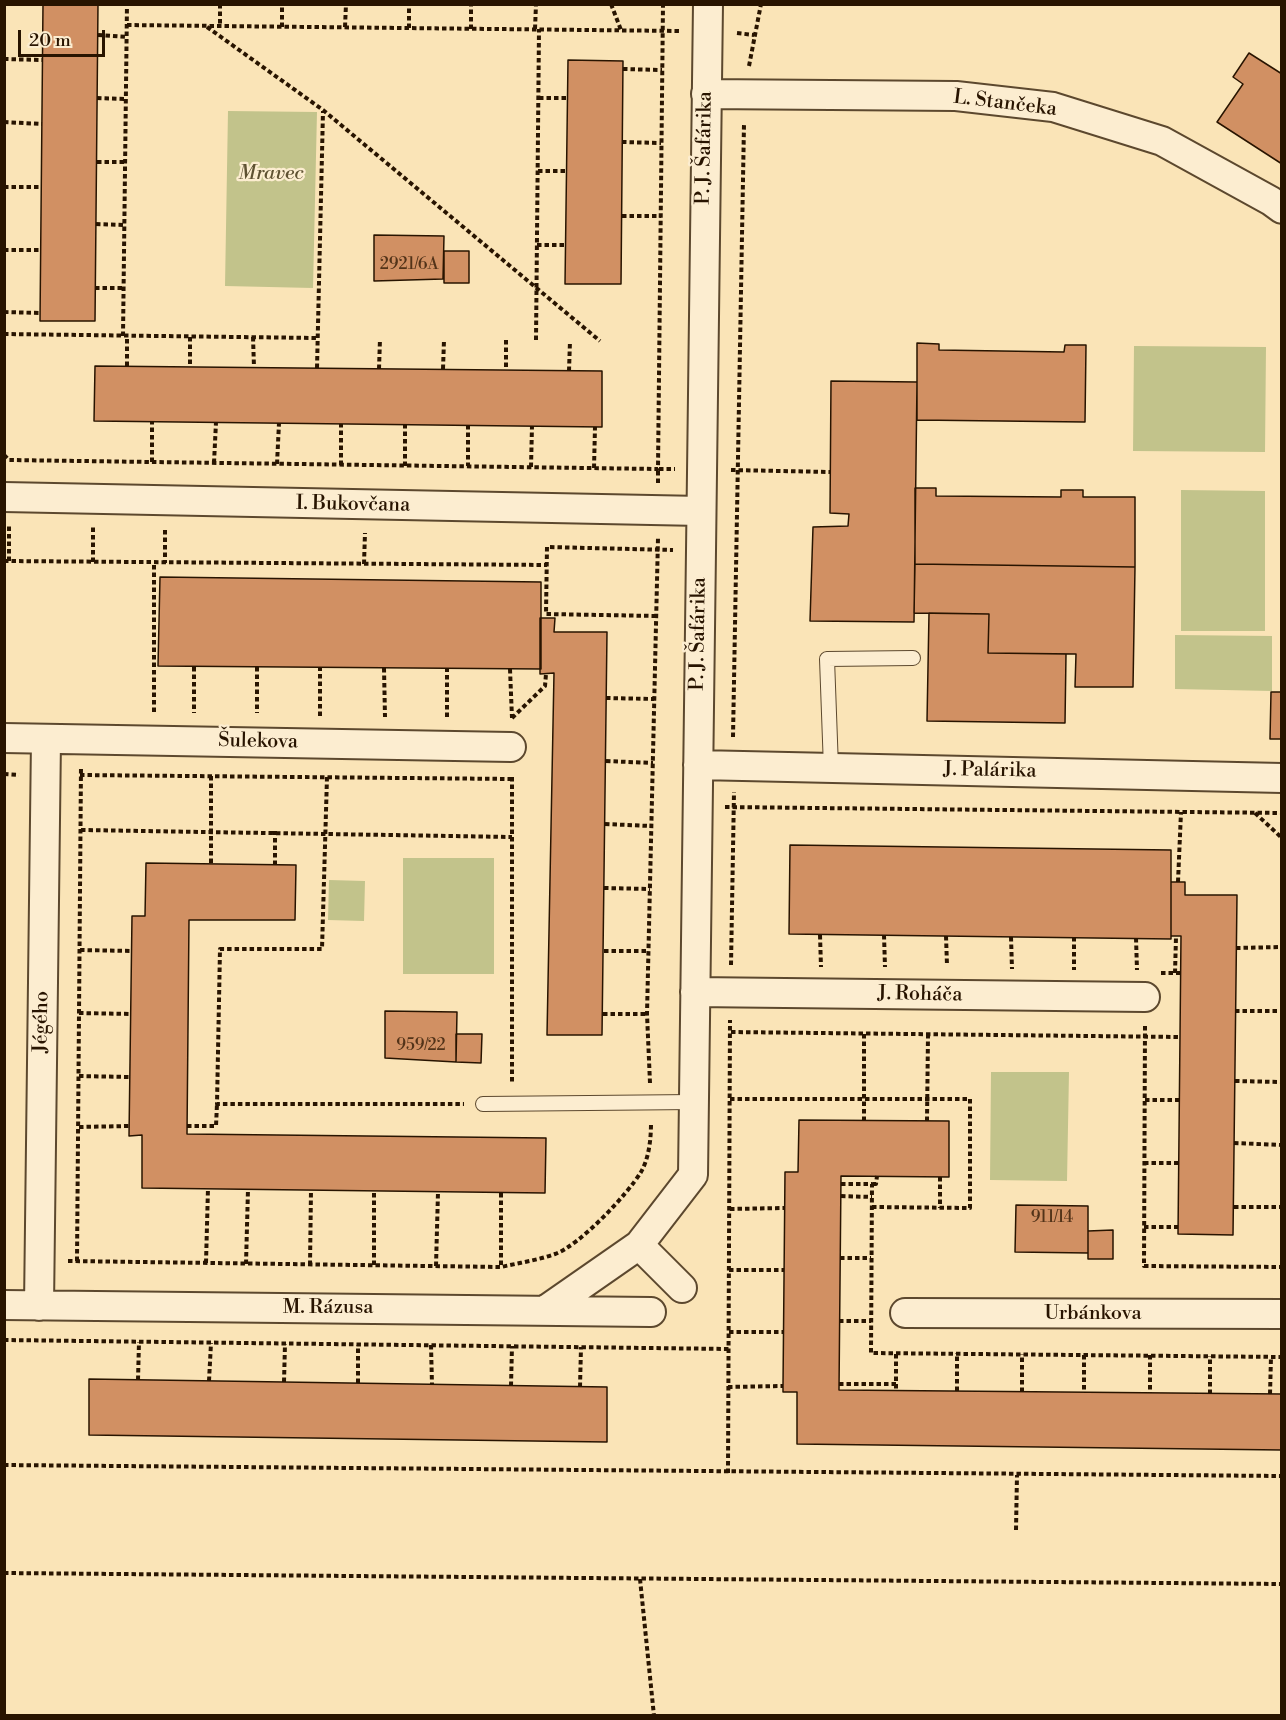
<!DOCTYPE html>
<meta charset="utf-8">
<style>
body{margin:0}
#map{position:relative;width:1286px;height:1720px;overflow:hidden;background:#fae4b7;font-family:"Libre Bodoni",serif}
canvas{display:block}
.frame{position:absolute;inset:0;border:6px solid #281400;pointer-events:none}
.scale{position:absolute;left:18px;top:30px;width:87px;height:27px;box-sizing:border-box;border:3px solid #281400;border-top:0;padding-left:8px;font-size:18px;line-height:21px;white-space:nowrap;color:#281400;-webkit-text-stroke:4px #fcedd0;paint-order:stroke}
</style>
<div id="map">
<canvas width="1286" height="1720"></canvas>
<div class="frame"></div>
<div class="scale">20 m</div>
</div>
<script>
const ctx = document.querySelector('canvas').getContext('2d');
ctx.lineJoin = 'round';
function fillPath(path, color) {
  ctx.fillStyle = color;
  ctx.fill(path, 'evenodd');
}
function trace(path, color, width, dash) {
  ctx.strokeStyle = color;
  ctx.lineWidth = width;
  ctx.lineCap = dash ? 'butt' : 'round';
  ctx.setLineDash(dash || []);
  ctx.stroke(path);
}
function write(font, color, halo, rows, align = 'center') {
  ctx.font = font + ' "Libre Bodoni",serif';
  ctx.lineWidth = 4.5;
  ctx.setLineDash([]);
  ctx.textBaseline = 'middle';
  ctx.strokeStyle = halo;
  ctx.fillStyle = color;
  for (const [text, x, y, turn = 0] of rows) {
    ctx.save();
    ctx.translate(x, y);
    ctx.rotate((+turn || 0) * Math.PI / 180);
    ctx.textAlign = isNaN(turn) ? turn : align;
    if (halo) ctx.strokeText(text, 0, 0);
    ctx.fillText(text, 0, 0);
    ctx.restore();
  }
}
const green = new Path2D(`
 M228 111 317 112 313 288 225 286Z
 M1134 346 1266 347 1265 452 1133 451Z
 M1181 490 1265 491V631H1181Z
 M1175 635 1272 636V691L1175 689Z
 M403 858H494V974H403Z
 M329 880 365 881 364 921 328 920Z
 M991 1072H1069L1067 1181 990 1180Z`);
const building = new Path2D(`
 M43 4H98L95 321H40Z
 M1249 53 1282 74V164L1217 122 1243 84 1233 77Z
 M568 60 623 61 621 284H565Z
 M374 235 444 236 443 279 374 281Z
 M444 251H469V283H444Z
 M917 343 939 344V350L1064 352 1065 345H1086L1085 422 917 420Z
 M95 366 602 371V427L94 421Z
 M831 381 917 382 914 622 810 621 813 527 848 526 849 514 830 513Z
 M915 488H936V496L1061 497V490H1083V497H1135V567L915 564Z
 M915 564 1135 567 1133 687H1075L1076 654 988 653 989 614 914 613Z
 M160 577 541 582V669L158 666Z
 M929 613 989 614 988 653 1066 654 1065 723 927 721Z
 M540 618H555L554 632H607L602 1035H547L554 673 540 674Z
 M1271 692H1282V739H1270Z
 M790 845 1171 850V939L789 934Z
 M146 863 296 865 295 920H189L187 1134 546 1138 545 1193 142 1188V1135L129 1136 132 916H145Z
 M1171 882H1185V895H1237L1233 1235 1178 1234 1181 936H1171Z
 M385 1011 457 1012 456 1062 385 1058Z
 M456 1034H482L481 1063 456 1062Z
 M799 1120 949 1121V1177L841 1176 839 1390 1282 1394V1450L797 1444V1392H783V1386L785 1172H798Z
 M1016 1205 1088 1206V1253L1015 1252Z
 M1113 1230V1259H1088V1231Z
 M89 1379 607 1387V1442L89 1435Z`);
const path = new Path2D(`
 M220 4V26
 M611 4 621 30
 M127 25 679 31
 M207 27 323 110 600 341
 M282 27V4
 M345 27 346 4
 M409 28V4
 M471 29V4
 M535 29 536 4
 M737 33 754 35
 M98 35 127 37
 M4 59 42 60
 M749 66 761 4
 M623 69 662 70
 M97 98 126 99
 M539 98H567
 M4 122 42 124
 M622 142 661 143
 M97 162H125
 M538 171H567
 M4 187H41
 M622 216H661
 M96 224 124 225
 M537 245H566
 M4 250H40
 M95 288H123
 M4 312 40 313
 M4 334 316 338
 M123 336 127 4
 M190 337V367
 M253 337 254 367
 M506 340V370
 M536 340 539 29
 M127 366V336
 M317 368 323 111
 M379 369 380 339
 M443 369 444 340
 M569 371 570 341
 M468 425V466
 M4 455 9 460 658 469 663 4
 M152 462V422
 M214 463 216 422
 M277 464 279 423
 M341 465V424
 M405 466V425
 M531 467 532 426
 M594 468 595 427
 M731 470 830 472
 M658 483V469H675
 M165 530V563
 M4 561 547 565
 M9 561V526
 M93 562V526
 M364 564 365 533
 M656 616 546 614 547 547 673 550
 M194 667V713
 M257 667V713
 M384 668 385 717
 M510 669 512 718
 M606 698 654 699
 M154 712V562
 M320 716V668
 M447 717V669
 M512 718 545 686 546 674
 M733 737 744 124
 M606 761 653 763
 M4 774 19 775
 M80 775 512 779
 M211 776V864
 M327 777 322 949H220L217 1104H464
 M512 777V1084
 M725 807 1282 813
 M1255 813 1282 838
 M605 824 651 826
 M81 830 512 837
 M275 865V831
 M1178 882 1181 812
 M604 888 650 889
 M820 935 821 967
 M884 935 885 967
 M946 936 947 965
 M1011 937 1012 969
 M1074 937V970
 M1136 938 1137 970
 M1236 948 1282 947
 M80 950 132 951
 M604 951H648
 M731 965 734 792
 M1161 973H1181
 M1175 973 1176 937
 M1235 1011H1282
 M79 1013 131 1014
 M603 1014H647
 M1145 1026 1144 1266 1282 1267
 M731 1032 1180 1037
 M79 1076 130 1077
 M1235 1081 1282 1082
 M650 1083 647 1014 658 538
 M730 1099H970V1208L872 1207
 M1145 1100H1179
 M864 1121V1033
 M927 1121 928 1035
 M187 1126H216L217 1104
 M79 1127 130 1126
 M1234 1143 1282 1145
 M1144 1163H1179
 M940 1177V1208
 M841 1184H872L871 1353 1282 1357
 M873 1184H876L877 1176
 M501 1193V1267
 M841 1196 872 1197
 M1234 1207H1282
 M730 1209 785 1208
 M1144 1227H1178
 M840 1258H871
 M68 1261 501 1267C519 1263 538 1260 555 1254 580 1245 627 1195 641 1172 649 1158 651 1139 651 1123
 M77 1261 81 767
 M206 1263 208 1188
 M246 1264 248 1189
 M310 1265 311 1190
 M374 1265V1191
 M436 1266 438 1192
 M729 1270H784
 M839 1321H871
 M729 1332H784
 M4 1340 729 1349
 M431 1345 432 1385
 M1084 1355V1392
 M1150 1355V1393
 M138 1380 139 1342
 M209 1381 211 1343
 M284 1382 285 1344
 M358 1383V1345
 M839 1384H896V1353
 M896 1384V1390
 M511 1386 512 1346
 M580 1387 581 1347
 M728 1387 783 1386
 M957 1391V1353
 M1022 1392V1354
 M1210 1394V1356
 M1270 1394 1271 1357
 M4 1465 1282 1476
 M728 1473 730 1020
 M1016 1530 1017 1475
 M4 1573 1282 1584
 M640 1579 654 1716`);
const service = new Path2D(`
 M831 768 827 659 913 658
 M483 1104 694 1102`);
const minor = new Path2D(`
 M706 94 956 96 1053 107 1162 141 1271 201 1282 209
 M4 497 701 511
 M4 738 511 747
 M698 765 1282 778
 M695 992 1145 997
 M639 1245 682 1288
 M4 1305 651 1312
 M39 1306 46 739
 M547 1309 639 1245 693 1175 708 4
 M905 1313 1282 1314`);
const numberNames = [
 ["2921/6A",409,265],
 ["959/22",421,1046],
 ["911/14",1052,1218]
];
const streetNames = [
 ["L. Stančeka",1005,104,7],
 ["P. J. Šafárika",705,148,-89],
 ["I. Bukovčana",353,505,1],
 ["P. J. Šafárika",699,634,-89],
 ["Šulekova",258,742,1],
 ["J. Palárika",990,771,1],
 ["J. Roháča",920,995,1],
 ["Jégého",42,1022,-89],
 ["M. Rázusa",328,1308],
 ["Urbánkova",1093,1314]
];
const parkNames = [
 ["Mravec",271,174]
];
fillPath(green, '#c2c38b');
fillPath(building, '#d19063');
trace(building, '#281400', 1.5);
trace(service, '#5c482e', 16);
trace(minor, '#5c482e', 32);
trace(path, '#281400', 4, [4.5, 3]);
trace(service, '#fcedd0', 14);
trace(minor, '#fcedd0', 28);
write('16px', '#523319', null, numberNames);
write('20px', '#281400', '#fcedd0', streetNames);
write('italic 20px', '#5e5131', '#fcedd0', parkNames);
</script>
